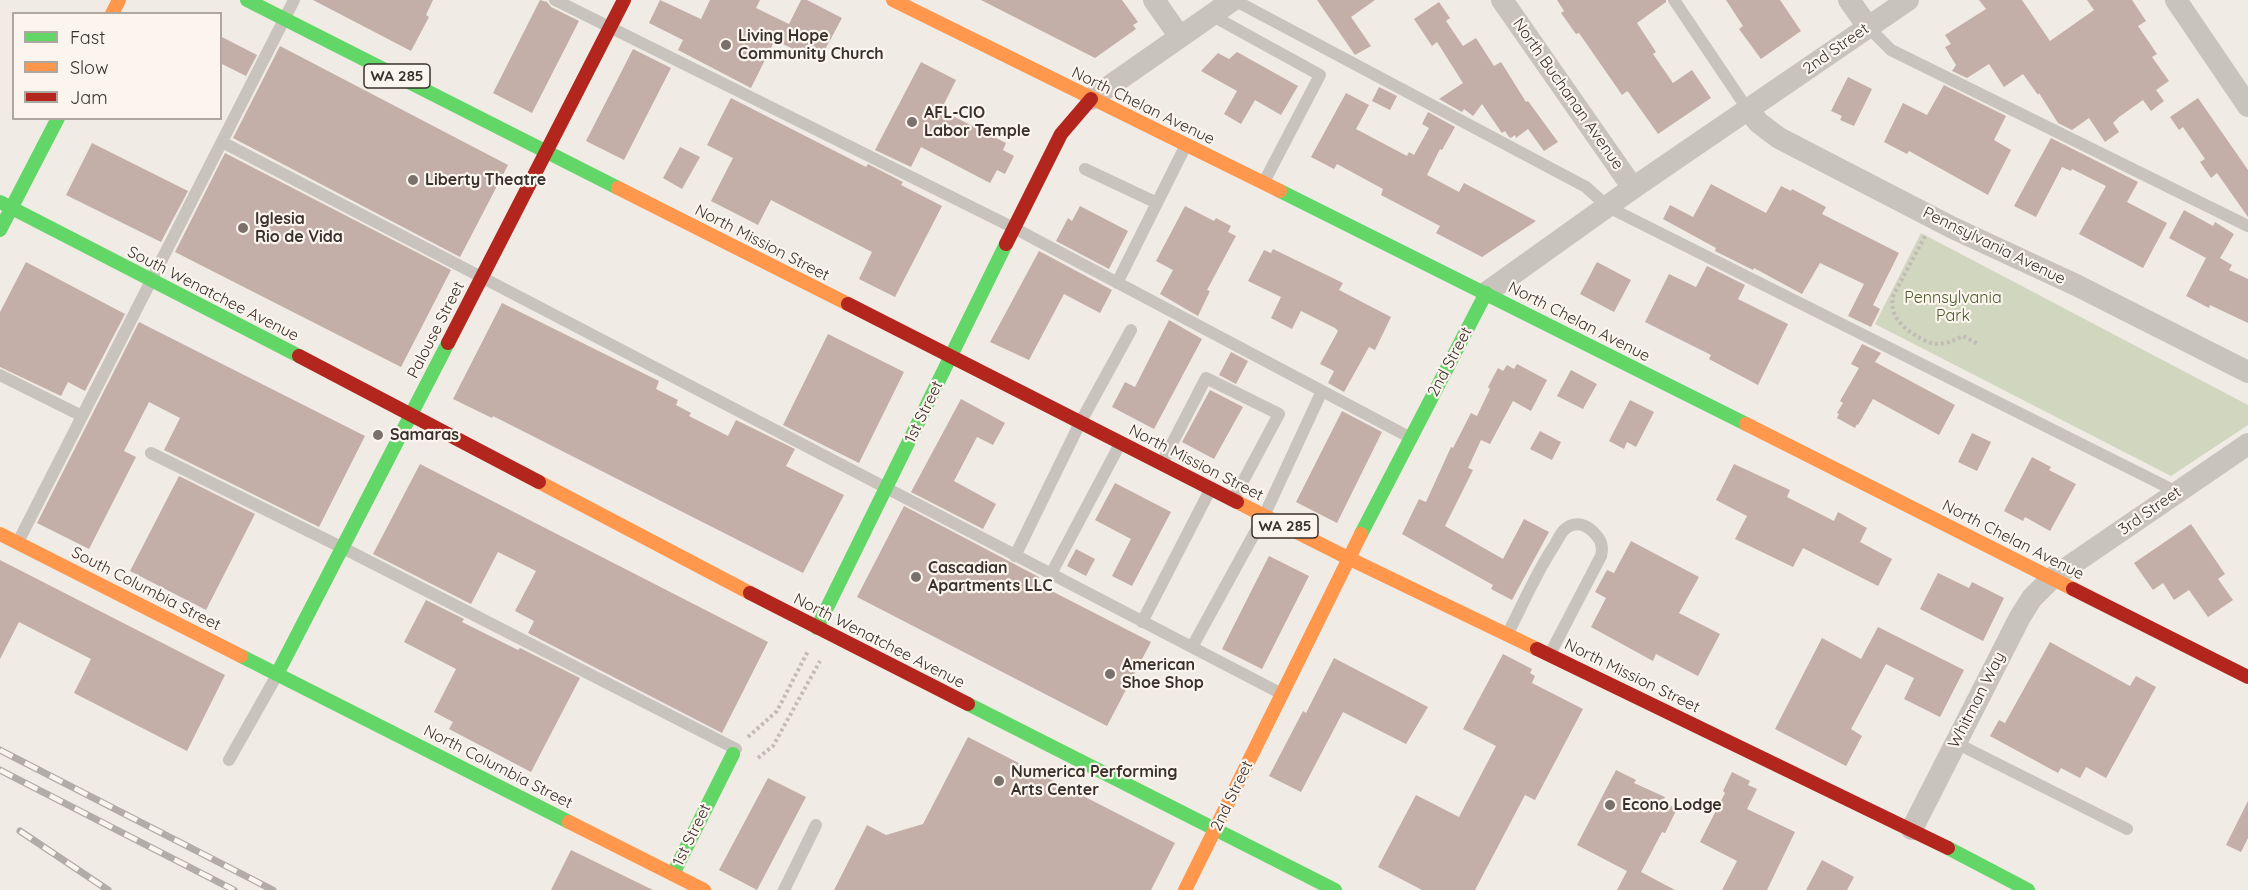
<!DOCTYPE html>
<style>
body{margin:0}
#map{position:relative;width:2248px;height:890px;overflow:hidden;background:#f0ebe5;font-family:Quicksand,sans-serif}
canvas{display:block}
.legend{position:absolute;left:12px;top:12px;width:210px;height:108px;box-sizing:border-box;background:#fbf5ee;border:2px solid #aea6a0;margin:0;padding:8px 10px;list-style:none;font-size:18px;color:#3b302b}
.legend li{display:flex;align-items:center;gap:12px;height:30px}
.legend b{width:30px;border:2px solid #aea6a0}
</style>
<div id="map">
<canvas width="2248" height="890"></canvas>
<ul class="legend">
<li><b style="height:8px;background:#63d668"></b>Fast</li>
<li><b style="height:8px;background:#ff974d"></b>Slow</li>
<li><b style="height:8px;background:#b3261e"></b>Jam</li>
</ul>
</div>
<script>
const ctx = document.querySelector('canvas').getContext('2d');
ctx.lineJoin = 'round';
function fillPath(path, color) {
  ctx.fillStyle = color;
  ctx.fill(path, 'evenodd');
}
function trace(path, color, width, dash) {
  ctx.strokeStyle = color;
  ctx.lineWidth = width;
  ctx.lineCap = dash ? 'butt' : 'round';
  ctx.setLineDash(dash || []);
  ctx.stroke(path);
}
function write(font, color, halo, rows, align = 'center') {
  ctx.font = font + ' Quicksand,sans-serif';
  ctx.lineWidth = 4.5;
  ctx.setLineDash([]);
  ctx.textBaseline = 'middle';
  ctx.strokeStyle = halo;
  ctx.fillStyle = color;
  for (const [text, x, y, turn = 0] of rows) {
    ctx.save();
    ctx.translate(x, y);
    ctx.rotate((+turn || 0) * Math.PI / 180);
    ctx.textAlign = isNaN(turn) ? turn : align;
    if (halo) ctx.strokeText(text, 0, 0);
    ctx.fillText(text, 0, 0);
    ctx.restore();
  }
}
const green = new Path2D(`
 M1921 233 2248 405V425L2171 476 1875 324Z`);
const building = new Path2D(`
 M313 0H433L426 15 429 17 411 51Z
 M540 0 547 2 551 7 579 21 532 113 493 93Z
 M660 0 701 19 710 0H760L756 8 789 24 801 0H807L842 18 821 57 802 47 799 52 775 40 751 88 678 50 683 40 649 23Z
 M981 0H1122L1138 22 1133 25 1136 29 1095 58Z
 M1317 0H1375L1351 17 1371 46 1355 55Z
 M1557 0H1666V2L1637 23 1656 52 1653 54 1673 83 1692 70 1711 98 1658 134 1629 93 1627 91 1622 95 1579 33 1576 34 1561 13 1564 11Z
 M1726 0H1780L1801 31 1761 59 1739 29 1743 26Z
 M1979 0H2022L2050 41 2094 10 2087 0H2132L2146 21 2138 26 2157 54 2152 57 2169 81 2156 90 2164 101 2151 111 2143 100 2119 117 2113 123 2119 132 2105 142 2089 118 2072 130 2058 123 2039 93 2038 95 2023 74 2004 87 1989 64 1967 78 1952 71 1956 65 1945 47 1951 44 1945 35 1986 9Z
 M1439 2 1450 18 1446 21 1463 46 1476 38 1494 66 1501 62 1526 102 1528 101 1558 142 1544 151 1528 129 1516 138 1515 135 1511 138 1509 137 1505 131 1502 133 1482 104 1473 116 1464 109 1462 112 1439 99 1463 83 1437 42 1432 46 1414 19Z
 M220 36 257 55 246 76 220 63Z
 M280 46 508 165 460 257 233 138Z
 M633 49 671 68 624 160 586 141Z
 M1237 52 1298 86 1281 115 1255 100 1241 124 1224 114 1237 91 1201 71 1218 53 1229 59Z
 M921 62 956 80 941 110 1006 143 1003 150 1014 156 1005 174 997 170 990 183 921 147 911 167 875 150Z
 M1848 77 1872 89 1854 126 1840 120 1842 116 1831 111Z
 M1944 85 2006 116 1994 140 2011 150 1988 195 1909 151 1907 154 1884 142 1903 103 1927 115Z
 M1379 87 1397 96 1390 110 1372 101Z
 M1346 93 1369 105 1356 129 1407 156 1409 152 1414 155 1429 128 1422 124 1428 112 1455 127 1442 150 1440 149 1427 175 1459 192 1464 183 1536 221 1482 257 1436 233 1440 226 1381 195 1383 189 1337 164 1334 169 1311 157Z
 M731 98 866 167 868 164 903 182 901 185 942 206 895 297 859 279 872 252 771 200 758 225 711 201 733 158 707 145Z
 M2198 98 2248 170V217L2217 173 2211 178 2200 162 2205 159 2183 127 2179 130 2170 117Z
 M2051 138 2138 182 2127 202 2167 223 2143 268 2079 234 2106 186 2072 169 2071 171 2062 167 2036 217 2014 206Z
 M92 143 188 191 161 242 66 195Z
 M680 147 700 157 682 189 663 178Z
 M225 153 451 270 401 367 175 252Z
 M1711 184 1766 213 1781 186 1791 191 1792 189 1826 207 1822 214 1899 253 1873 305 1880 309 1871 327 1848 316 1864 284 1820 263 1802 294 1754 268 1753 270 1715 251 1716 248 1663 219 1670 205 1693 217Z
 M1080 206 1128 231 1109 269 1056 241 1068 218 1072 221Z
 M1185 206 1214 221 1216 218 1231 226 1228 232 1236 236 1207 290 1210 291 1198 316 1160 294 1173 270 1156 261Z
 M2184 210 2213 226 2215 222 2234 234 2220 258 2232 265 2229 270 2248 279V323L2210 305 2209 308 2186 296 2206 258 2169 238Z
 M1273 249 1343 283 1339 290 1391 317 1375 350 1369 347 1344 392 1328 383 1334 371 1320 364 1338 331 1335 328 1301 311 1292 329 1271 318 1281 297 1248 281 1264 250 1271 253Z
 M1039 251 1112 290 1100 313 1064 294 1029 360 990 342Z
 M26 262 125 314 85 391 68 382 61 396 0 367V312Z
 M1597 262 1631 280 1614 312 1580 294Z
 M1707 266 1745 285 1738 299 1788 324 1758 385 1709 359 1711 355 1645 322 1669 274 1696 287Z
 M502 303 659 381 656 389 678 400 676 405 691 413 689 416 728 436 736 420 795 449 786 466 844 495 803 573 493 416 492 418 453 399Z
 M1169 320 1202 339 1154 429 1112 407 1125 382 1135 387Z
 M139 322 365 436 319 527 164 450 180 418 149 402 124 451 136 457 89 549 37 523Z
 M828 334 904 372 859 463 783 425Z
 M1862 344 1881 353 1875 362 1955 405 1939 435 1873 399 1858 425 1857 424 1855 428 1837 418 1839 414 1837 413 1843 403 1840 401 1859 368 1851 364Z
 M1231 352 1248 361 1236 384 1219 375Z
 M1517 364 1547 380 1531 411 1513 401 1490 444 1481 440 1468 468 1473 470 1445 526 1503 559 1524 519 1549 532 1512 600 1491 589 1493 585 1402 534 1419 499 1426 502 1451 447 1453 448 1471 413 1477 416 1490 389 1488 387 1498 368 1503 371 1507 365 1514 369Z
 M1571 370 1597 384 1583 409 1557 396Z
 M1210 390 1243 407 1214 459 1182 442Z
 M961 399 1005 423 993 445 977 437 954 481 996 504 983 529 911 492Z
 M1630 400 1654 412 1636 447 1627 442 1624 449 1609 441Z
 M1342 411 1382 432 1337 523 1296 502Z
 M1540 431 1561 442 1552 460 1530 449Z
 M1972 433 1991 442 1977 471 1958 462Z
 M2032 457 2051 467 2049 470 2076 484 2050 531 2025 517 2023 521 2004 511Z
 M420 464 768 642 722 733 528 633 534 621 515 611 536 571 498 552 471 604 373 554Z
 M1734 464 1790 490 1787 497 1834 521 1838 512 1867 528 1860 542 1892 559 1878 586 1803 548 1793 567 1735 539 1747 516 1716 500Z
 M179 476 255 514 206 610 130 571Z
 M1115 483 1171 512 1132 586 1112 576 1131 539 1095 520Z
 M904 506 1039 577 1036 583 1151 642 1107 726 857 597Z
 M2191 524 2225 574 2218 579 2233 600 2208 617 2189 590 2174 600 2163 583 2153 590 2134 563Z
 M1631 541 1699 577 1679 613 1720 634 1698 676 1656 654 1653 661 1591 627 1606 598 1595 592 1607 570 1614 573Z
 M1076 549 1095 559 1086 576 1067 566Z
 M1269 556 1309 576 1262 669 1222 649Z
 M0 560 225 675 187 751 74 693 91 659 19 622 0 659Z
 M1938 573 1969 588 1972 582 2004 598 1983 641 1920 609Z
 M426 600 464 619 462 622 518 650 520 648 580 678 531 772 449 729 453 722 434 712 456 669 404 642Z
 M1878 627 1964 670 1940 717 1904 699 1914 678 1886 664 1851 729 1862 736 1846 766 1775 729 1822 638 1861 659Z
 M2050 642 2130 686 2136 676 2156 687 2106 778 2086 767 2080 778 2061 768 2058 773 1990 736 1999 720 2005 723Z
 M1503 654 1532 669 1530 673 1535 676 1532 683 1583 709 1535 800 1525 795 1475 890H1422L1378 867 1416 795 1459 817 1496 746 1463 729Z
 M1334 658 1428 707 1406 744 1343 712 1301 792 1269 776 1303 711 1306 713Z
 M968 737 1175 843 1151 890H834L867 825 886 835 923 824Z
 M1616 770 1636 780 1634 783 1665 797 1663 802 1677 809 1665 833 1662 832 1641 872 1675 890H1617L1627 871 1577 845Z
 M1732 772 1750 781 1748 785 1757 789 1747 809 1795 832 1767 890H1722L1737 861 1700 842 1725 793 1723 791Z
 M768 778 806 797 757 890 719 870Z
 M2248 801V838L2241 852 2226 845Z
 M571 850 653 890H551Z
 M1822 860 1854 877 1847 890H1806Z`);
const path = new Path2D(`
 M1925 236 1893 296C1889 316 1902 327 1918 337 1922 339 1927 342 1931 343 1942 346 1953 341 1963 336L1978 344
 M748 737 777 711 808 651
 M758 758 773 746 820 661`);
const lane = new Path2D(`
 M555 0 1014 228 1411 438
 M1234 0 1586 187 1608 207 2177 492
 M1674 0 1748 110
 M1211 15 1320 75 1264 182
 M1868 27 1891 50 2248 226
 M222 142 1280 693
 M1085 169 1157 203
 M1117 283 1185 147
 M0 375 82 416
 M151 453 343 548 736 749
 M1162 463 1206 378 1279 414 1233 500
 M18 542 294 0
 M1015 556 1080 423 1131 330
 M1051 574 1120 444
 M1142 622 1210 490
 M1508 633C1523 604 1536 573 1554 546 1557 541 1560 534 1564 530 1575 520 1587 524 1596 535 1602 541 1603 548 1601 556L1550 654
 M1192 647 1264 516 1322 391
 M1956 743 2127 829
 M229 760 277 675
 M784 890 816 825`);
const street = new Path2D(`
 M1154 0 1180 37
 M1502 0 1633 188
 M1849 0 1868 27
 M2176 0 2248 106
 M1091 99 1233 0
 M1748 110 1759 123 1779 138 1953 228 2076 285 2248 372
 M1486 293 1633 188 1908 0
 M1912 829 2020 617 2032 598 2052 578 2248 444`);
const fast = new Path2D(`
 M247 0 618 188
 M1280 191 1746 424
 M0 202 299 356
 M0 230 58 118
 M1361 534 1486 293
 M817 628 1006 244
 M241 656 569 822
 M277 674 448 343
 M968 704 1335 890
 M1948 848 2028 890
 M673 874 733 754`);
const slow = new Path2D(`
 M893 0 1280 191
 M112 14 119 0
 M618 188 848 304
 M1746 424 2073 589
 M539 482 750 593
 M1237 502 1348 558 1537 649
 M0 534 241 656
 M569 822 704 890
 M1185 890 1361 534`);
const jam = new Path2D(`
 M1006 244 1061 134 1091 99
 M848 304 1237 502
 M448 343 624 0
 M299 356 539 482
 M2073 589 2248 677
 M750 593 968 704
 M1537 649 1948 848`);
const rail = new Path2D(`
 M0 750 273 890
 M0 770 234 890
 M20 831 108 890`);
const markers = [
 [726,45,6,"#7a716c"],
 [912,122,6,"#7a716c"],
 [413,180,6,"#7a716c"],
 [243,228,6,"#7a716c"],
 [378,435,6,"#7a716c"],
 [916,577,6,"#7a716c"],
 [1110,674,6,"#7a716c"],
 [999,781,6,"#7a716c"],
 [1610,805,6,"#7a716c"]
];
const shields = [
 [397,76,66],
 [1285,526,66]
];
const shieldNames = [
 ["WA 285",397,76],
 ["WA 285",1285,526]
];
const poiNames = [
 ["Living Hope",738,36],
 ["Community Church",738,54],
 ["AFL-CIO",924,113],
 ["Labor Temple",924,131],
 ["Liberty Theatre",425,180],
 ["Iglesia",255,219],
 ["Rio de Vida",255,237],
 ["Samaras",390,435],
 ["Cascadian",928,568],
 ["Apartments LLC",928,586],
 ["American",1122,665],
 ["Shoe Shop",1122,683],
 ["Numerica Performing",1011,772],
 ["Arts Center",1011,790],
 ["Econo Lodge",1622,805]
];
const streetNames = [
 ["2nd Street",1836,49,-35],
 ["North Buchanan Avenue",1568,94,55],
 ["North Chelan Avenue",1143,106,26],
 ["North Mission Street",762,243,27],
 ["Pennsylvania Avenue",1994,246,26],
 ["South Wenatchee Avenue",213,294,27],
 ["North Chelan Avenue",1579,322,27],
 ["Palouse Street",436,330,-63],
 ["2nd Street",1450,362,-62],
 ["1st Street",924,412,-64],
 ["North Mission Street",1196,463,27],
 ["3rd Street",2150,511,-35],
 ["North Chelan Avenue",2013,540,27],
 ["South Columbia Street",146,589,27],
 ["North Wenatchee Avenue",879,641,27],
 ["North Mission Street",1632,676,26],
 ["Whitman Way",1977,700,-63],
 ["North Columbia Street",498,767,27],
 ["2nd Street",1232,796,-64],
 ["1st Street",692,835,-64]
];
const parkNames = [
 ["Pennsylvania",1953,298],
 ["Park",1953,316]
];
fillPath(green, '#d1d6bf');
fillPath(building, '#c3afa7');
trace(path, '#c2bbb6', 4, [3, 3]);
trace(lane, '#c9c3be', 12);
trace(street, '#c9c3be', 22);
trace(fast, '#63d668', 14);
trace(slow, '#ff974d', 14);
trace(jam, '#b3261e', 14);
trace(rail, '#b1aca8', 7);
trace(rail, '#fbf5ee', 4.5, [14]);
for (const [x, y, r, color] of markers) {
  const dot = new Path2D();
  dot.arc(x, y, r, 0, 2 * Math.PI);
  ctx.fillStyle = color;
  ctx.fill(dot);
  trace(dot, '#fbf5ee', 2);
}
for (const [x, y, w] of shields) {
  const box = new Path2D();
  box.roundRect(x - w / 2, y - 12, w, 24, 4.5);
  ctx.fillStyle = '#fbf5ee';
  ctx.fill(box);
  trace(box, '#3b302b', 1.5);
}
write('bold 15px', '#3b302b', null, shieldNames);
write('bold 16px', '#3b302b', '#fbf5ee', poiNames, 'left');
write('16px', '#3b302b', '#fbf5ee', streetNames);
write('16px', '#4a5a2e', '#fbf5ee', parkNames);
</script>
